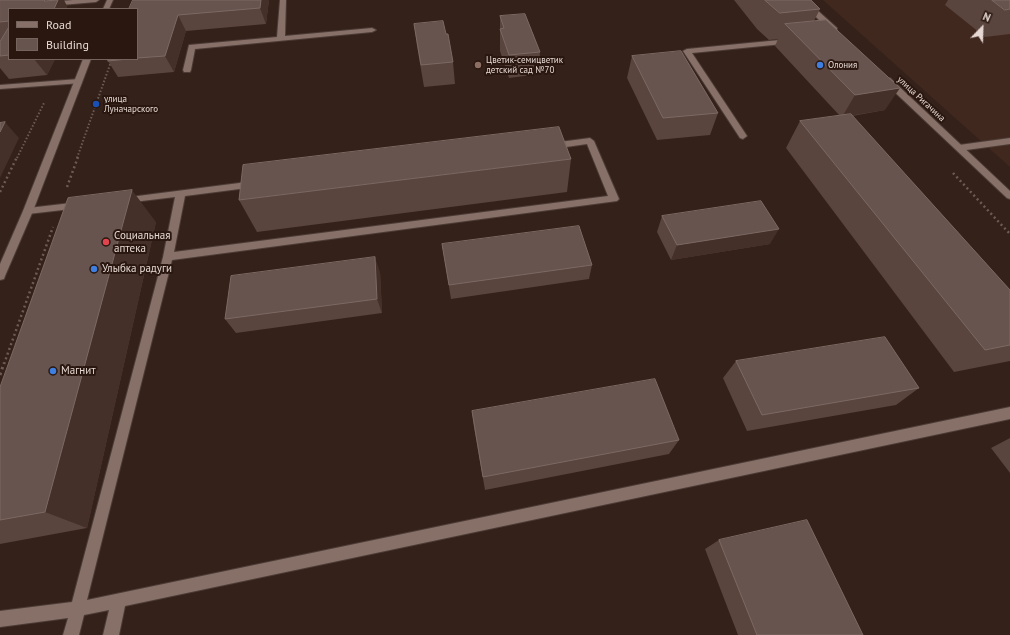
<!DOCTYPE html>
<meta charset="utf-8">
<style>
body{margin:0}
#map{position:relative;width:1010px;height:635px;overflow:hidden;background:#342119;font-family:"PT Sans",sans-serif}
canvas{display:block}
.legend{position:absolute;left:8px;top:8px;width:130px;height:52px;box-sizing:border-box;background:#291710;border:1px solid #75645e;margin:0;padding:5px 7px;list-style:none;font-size:12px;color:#e6d8d3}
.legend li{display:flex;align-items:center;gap:8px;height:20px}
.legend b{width:20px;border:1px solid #75645e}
.north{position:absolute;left:962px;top:8px;width:40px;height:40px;-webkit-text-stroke:3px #291710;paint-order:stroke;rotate:23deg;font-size:11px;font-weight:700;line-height:16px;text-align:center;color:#e6d8d3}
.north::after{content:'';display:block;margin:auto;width:14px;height:18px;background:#e6d8d3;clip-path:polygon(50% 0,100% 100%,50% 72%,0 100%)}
</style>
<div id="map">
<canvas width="1010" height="635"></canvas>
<ul class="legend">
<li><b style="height:5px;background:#877067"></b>Road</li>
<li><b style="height:11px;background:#68544e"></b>Building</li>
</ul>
<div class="north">N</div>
</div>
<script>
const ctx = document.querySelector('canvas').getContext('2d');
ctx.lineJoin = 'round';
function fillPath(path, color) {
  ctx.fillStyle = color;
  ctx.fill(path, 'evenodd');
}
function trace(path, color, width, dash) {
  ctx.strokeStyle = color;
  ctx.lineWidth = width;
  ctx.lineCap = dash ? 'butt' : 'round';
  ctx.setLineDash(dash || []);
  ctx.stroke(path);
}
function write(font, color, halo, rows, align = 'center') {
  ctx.font = font + ' "PT Sans",sans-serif';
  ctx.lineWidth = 4;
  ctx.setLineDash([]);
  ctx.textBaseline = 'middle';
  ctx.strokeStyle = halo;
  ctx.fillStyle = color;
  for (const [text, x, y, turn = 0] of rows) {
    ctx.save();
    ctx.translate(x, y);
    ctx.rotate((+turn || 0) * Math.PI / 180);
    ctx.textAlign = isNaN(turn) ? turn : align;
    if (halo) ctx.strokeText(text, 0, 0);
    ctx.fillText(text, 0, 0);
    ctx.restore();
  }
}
const built = new Path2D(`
 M823 0H1010V167Z`);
const pathFar2 = new Path2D(`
 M17 158 44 103
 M77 158 112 59`);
const pathFar1 = new Path2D(`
 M953 173 1010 234
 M67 187 78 157
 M0 192 17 157
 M4 364 53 227`);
const path = new Path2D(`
 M0 375 4 363`);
const service = new Path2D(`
 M280 0H286L285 36 372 28 376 30 372 32 195 49 191 70 190 72H184L183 70 189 45 277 37Z
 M790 39H793V43L692 53 747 136 743 139 740 138 683 51 687 49Z
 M79 79H82V83L0 89V85Z
 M590 138 594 141 619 199 617 201 172 260 87 600 1010 407V419L125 606 119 635H103L109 610 84 615 79 635H63L68 618 0 627V611L72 602 163 257 175 197 125 203 122 202 120 200 122 198 255 181 258 182 260 184 255 187 185 196 174 252 608 196 587 144 552 149 548 146 552 143Z
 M1010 138V144L959 151 955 148 959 145Z
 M80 202 85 205 80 208 28 214 23 211 28 208Z`);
const tertiary = new Path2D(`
 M107 0H113L109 9H103Z
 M83 59H91L33 211 5 276 4 279 0 280V264L23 211Z`);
const secondary = new Path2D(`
 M73 0H99L96 2 50 6 47 4 50 2Z
 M799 0H806L837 28V32H831Z
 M884 78H890L1010 191V199L1007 198 884 82Z`);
const wall = new Path2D(`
 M0 0 67 6 66 9H9V59H55L47 75 9 79 0 68Z
 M269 0 266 24 186 31 174 72 118 77 108 61 109 59H137V9Z
 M734 0H811L820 9 814 21 885 110 852 116 1010 290V361L954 372 786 148 800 121 840 116 775 46 778 39 769 40 757 29Z
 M948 0H1010V34L985 37 945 5Z
 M500 16 540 52 539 74 509 78 500 51Z
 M414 24 453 62 455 84 424 87 417 46Z
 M632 56 718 113 710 135 657 140 627 78Z
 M571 159 567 192 257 232 239 200Z
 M662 216 770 244 671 260 657 232Z
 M156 222 87 528 0 544V387Z
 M442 244 592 265 589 279 451 299Z
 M380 272 382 313 236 333 225 319Z
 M736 361 919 388 896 405 747 431 723 378Z
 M472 411 679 440 669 454 485 490 474 427Z
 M1010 438V473L991 448Z
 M719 540 863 635H738L705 549Z`);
const shadedWall = new Path2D(`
 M45 0H64L67 6 66 9H50L44 1Z
 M261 0H269L266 24 260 8Z
 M178 15 186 31 174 72 165 56Z
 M34 59H55L47 75Z
 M900 88 885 110 842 117 855 95Z
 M5 122 19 138 0 178V132Z
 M132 190 156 222 87 528 45 512Z
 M779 229 770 244 671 260 677 245Z
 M375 257 380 272 382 313 377 299Z`);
const building = new Path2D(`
 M0 0H45L44 1 58 0 54 9H9V21L0 22Z
 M133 0H261L260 8 178 15 165 56 137 58V9H129Z
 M765 0H811L820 9 780 13Z
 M992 0H1010V9L1005 10Z
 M525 14 540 52 509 55 500 29 504 28 500 16Z
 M826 20 900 88 855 95 785 24Z
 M443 21 446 34H448L453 62 421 65 414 24Z
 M9 27V55L0 56V42Z
 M681 51 718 113 663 118 632 56Z
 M109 59H128L108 61Z
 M851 114 1010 290V345L985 350 800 121Z
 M5 122 0 132V123Z
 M559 127 571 159 239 200 243 165Z
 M132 190 45 512 0 520V387L68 198Z
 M761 201 779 229 677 245 662 216Z
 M579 226 592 265 449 285 442 244Z
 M375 257 377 299 225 319 231 276Z
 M885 337 919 388 762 415 736 361Z
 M655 379 679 440 483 477 472 411Z
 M807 520 863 635H757L719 540Z`);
const markers = [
 [478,65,4,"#8d6e63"],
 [820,65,4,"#3f7fe0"],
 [96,104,4,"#1a4fb4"],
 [106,242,4,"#e0444e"],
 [94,269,4,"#3f7fe0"],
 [53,371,4,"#3f7fe0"]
];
const farPoinames = [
 ["Цветик-семицветик",486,60],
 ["детский сад №70",486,70],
 ["Олония",828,65],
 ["улица",104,99],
 ["Луначарского",104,109]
];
const farStreetnames = [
 ["улица Ригачина",921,99,43]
];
const poiNames = [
 ["Социальная",114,236],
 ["аптека",114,249],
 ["Улыбка радуги",102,269],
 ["Магнит",61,371]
];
fillPath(built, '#41281e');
trace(service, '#4c3b36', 2);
trace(tertiary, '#4c3b36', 2);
trace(secondary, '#4c3b36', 2);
trace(pathFar2, '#6d5c55', 2, [1.5, 2]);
trace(pathFar1, '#6d5c55', 2.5, [2, 3]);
trace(path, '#6d5c55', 3, [2.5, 3.5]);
fillPath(service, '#877067');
fillPath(tertiary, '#877067');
fillPath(secondary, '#877067');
fillPath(wall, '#59443e');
fillPath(shadedWall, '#442f29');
fillPath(building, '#68544e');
trace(building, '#7c6963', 1);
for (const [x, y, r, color] of markers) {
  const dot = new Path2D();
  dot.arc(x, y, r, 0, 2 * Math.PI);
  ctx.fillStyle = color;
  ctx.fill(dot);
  trace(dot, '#291710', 1.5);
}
write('9px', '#e6d8d3', '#291710', farPoinames, 'left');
write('9px', '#e6d8d3', '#291710', farStreetnames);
write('11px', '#e6d8d3', '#291710', poiNames, 'left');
</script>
